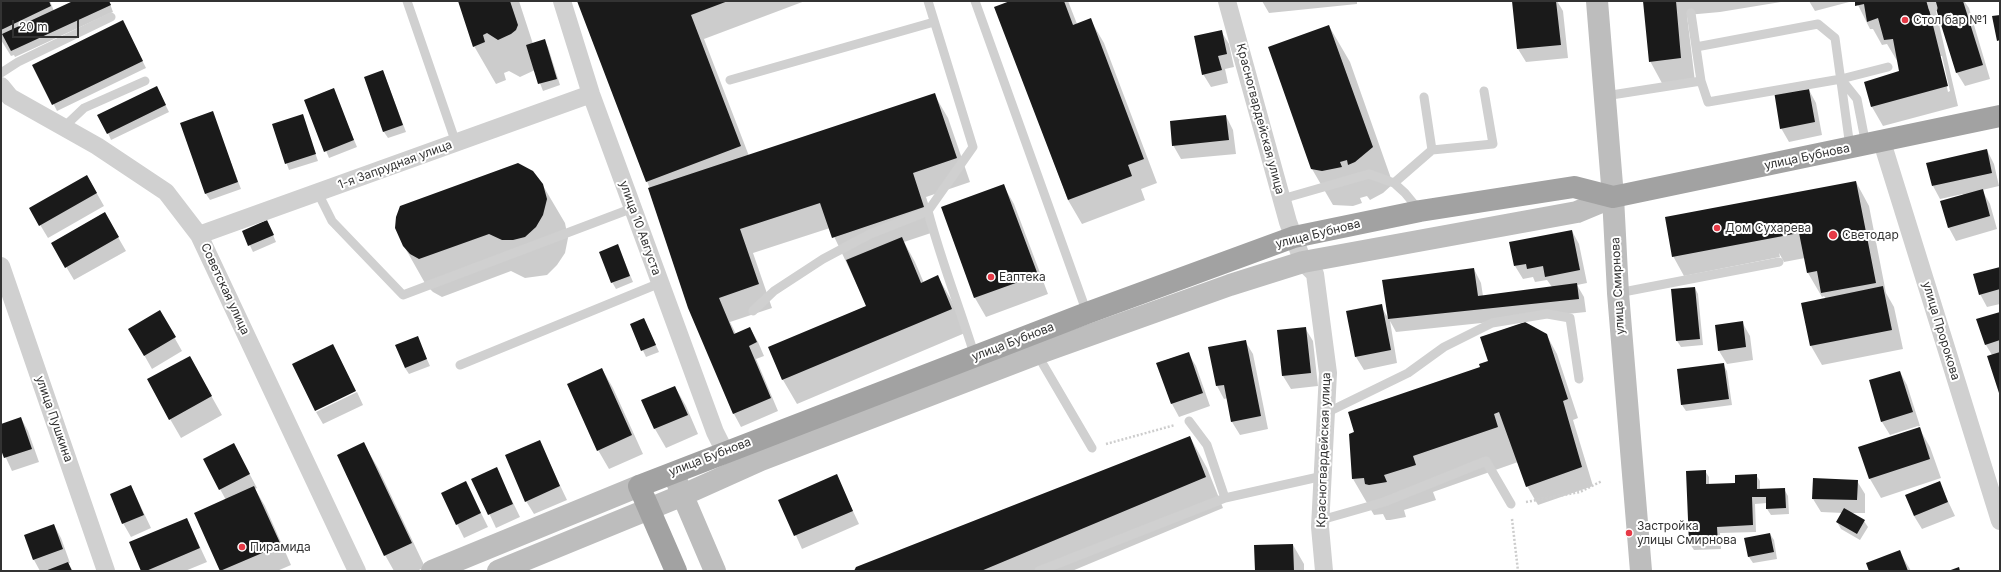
<!DOCTYPE html>
<meta charset="utf-8">
<style>
body{margin:0}
#map{position:relative;width:2001px;height:572px;overflow:hidden;background:#fff;font-family:Inter,sans-serif}
canvas{display:block}
.frame{position:absolute;inset:0;border:2px solid #333;pointer-events:none}
.scale{position:absolute;left:12px;top:20px;width:67px;height:18px;box-sizing:border-box;border:2px solid #333;border-top:0;padding-left:5px;font-size:12px;line-height:14px;white-space:nowrap;color:#333;-webkit-text-stroke:3px #fff;paint-order:stroke}
</style>
<div id="map">
<canvas width="2001" height="572"></canvas>
<div class="frame"></div>
<div class="scale">20 m</div>
</div>
<script>
const ctx = document.querySelector('canvas').getContext('2d');
ctx.lineJoin = 'round';
function fillPath(path, color) {
  ctx.fillStyle = color;
  ctx.fill(path, 'evenodd');
}
function trace(path, color, width, dash) {
  ctx.strokeStyle = color;
  ctx.lineWidth = width;
  ctx.lineCap = dash ? 'butt' : 'round';
  ctx.setLineDash(dash || []);
  ctx.stroke(path);
}
function write(font, color, halo, rows, align = 'center') {
  ctx.font = font + ' Inter,sans-serif';
  ctx.lineWidth = 4;
  ctx.setLineDash([]);
  ctx.textBaseline = 'middle';
  ctx.strokeStyle = halo;
  ctx.fillStyle = color;
  for (const [text, x, y, turn = 0] of rows) {
    ctx.save();
    ctx.translate(x, y);
    ctx.rotate((+turn || 0) * Math.PI / 180);
    ctx.textAlign = isNaN(turn) ? turn : align;
    if (halo) ctx.strokeText(text, 0, 0);
    ctx.fillText(text, 0, 0);
    ctx.restore();
  }
}
const shadow = new Path2D(`
 M1 1H50L54 11 75 1H109L113 12 15 57 14 55 11 56 1 40Z
 M459 1H519L533 44 544 41 548 47 560 85 543 91 535 70 520 77 509 71 504 73 506 80 496 84 474 46Z
 M578 1H805L704 39 749 156 934 94 948 118 970 182 926 197 937 231 904 242 915 262 924 283 938 277 952 301 965 333 797 404 783 380 769 348 867 306 830 228 753 253 772 308 730 322 736 334 750 328 758 342 764 356 756 359 778 411 741 427 734 414 689 307 650 189Z
 M1013 1H1068L1077 24 1090 19 1104 43 1157 183 1141 189 1145 200 1082 224 1068 200 996 7Z
 M1262 1H1357V4L1269 13Z
 M1523 1H1557L1563 11 1568 58 1526 62 1518 49Z
 M1644 1H1787L1720 12 1687 15 1695 82 1663 85 1650 61Z
 M1809 1H1853L1815 11Z
 M1856 1 1934 3 1941 1H1964L1969 8 1990 79 1965 86 1957 73 1937 7H1935L1958 106 1883 126 1872 107 1865 83 1901 72 1899 64 1887 44 1882 45 1873 29H1870ZM1940 56H1942L1950 91 1948 92Z
 M1329 26 1350 62 1393 184 1383 193 1370 200 1367 196 1360 198 1362 203 1353 206 1333 205 1312 169Z
 M126 28 146 68 57 111 34 65Z
 M1221 31 1229 44 1234 67 1225 69 1228 83 1211 87 1203 74Z
 M383 71 406 132 388 138 384 132Z
 M333 89 357 147 329 158 305 100Z
 M1809 90 1816 103 1822 135 1789 142 1781 128Z
 M160 94 169 112 111 140 108 133Z
 M212 113 241 189 210 200 206 194Z
 M302 116 318 161 289 170 273 125Z
 M1226 116 1233 130 1236 154 1181 159 1173 145Z
 M1987 150 1994 164 1999 186 1982 190 1990 204 1997 229 1956 241 1949 228 1963 194 1940 199 1933 186Z
 M87 176 104 206 48 238 30 208Z
 M1856 182 1869 206 1886 293 1894 307 1903 349 1822 365 1811 346 1802 304 1826 299 1824 296 1822 297 1808 273 1805 258 1784 262 1779 253 1780 257 1684 276 1673 256Z
 M542 184 565 223 568 238 565 253 557 265 547 275 525 278 511 271 442 297 433 292 426 285 404 246Z
 M1003 185 1014 204 1048 294 986 317 975 298 942 208Z
 M104 213 126 251 74 280 52 243Z
 M270 228 276 242 253 252 243 231Z
 M1572 231 1579 244 1587 283 1577 285 1584 297 1586 312 1396 332 1390 321 1397 363 1364 370 1356 357 1381 306 1388 318 1474 269 1481 283 1483 296 1552 287 1547 280 1535 282 1533 277 1523 279 1515 266Z
 M618 246 633 282 616 289 612 282Z
 M2000 268V304L1987 307 1980 294Z
 M1695 288 1698 294 1703 345 1681 347 1677 341 1672 290Z
 M160 312 182 351 152 369 130 330Z
 M2000 313V393L1992 355 1986 345Z
 M644 319 659 352 646 357 631 325Z
 M1742 322 1750 336 1753 360 1727 364 1719 351Z
 M1305 328 1313 341 1318 386 1291 389 1283 376 1278 331Z
 M1546 334 1557 354 1578 418 1573 420 1593 486 1538 505 1527 486 1518 462 1433 492 1436 500 1404 510 1406 517 1390 520H1386L1383 514 1374 515 1353 479 1350 434 1481 368 1489 362Z
 M417 337 430 366 409 374 405 368Z
 M1245 341 1253 354 1268 429 1240 435 1232 422 1228 398 1224 399 1217 386Z
 M1188 353 1196 366 1210 406 1179 417 1172 404 1157 363Z
 M1723 364 1727 371 1732 405 1686 411 1682 405Z
 M602 369 613 388 643 454 609 469 598 450Z
 M1900 372 1907 385 1920 426H1918L1930 447 1941 478 1881 498 1870 479 1859 448 1918 428V426L1890 435 1882 422Z
 M200 376 222 415 181 438 170 419Z
 M675 387 686 406 698 434 666 448 655 429 643 400Z
 M357 392 363 405 323 424 316 412Z
 M21 418 28 431 39 462 12 471 1 447V425Z
 M1190 437 1207 468 1223 508 1072 571H856Z
 M539 441 567 500 534 514 526 501Z
 M364 444 378 468 425 567 417 571H394L385 555Z
 M241 458 257 488 255 489 265 506 291 565 277 571H221L195 514 226 500 204 460Z
 M496 468 520 517 496 528 473 479Z
 M1705 471 1709 477V485L1736 484 1756 475 1760 481V490L1784 489 1788 496 1789 514 1771 515 1767 509V503L1755 504 1756 532 1720 533 1721 549 1694 550 1690 544Z
 M836 475 859 524 802 549 780 500Z
 M1814 480 1857 481 1865 494V513H1851L1864 521 1868 527 1860 540 1841 529 1837 522 1843 513 1821 512 1813 499Z
 M1939 482 1955 516 1922 529 1914 516Z
 M466 483 488 527 464 538 442 494Z
 M131 486 151 528 131 537 123 523Z
 M187 519 207 562 185 571H142Z
 M54 525 61 538 70 563H68L73 571H40L34 560 25 536Z
 M1770 534 1774 540 1777 559 1753 563 1749 557 1746 538Z
 M1293 545 1304 564V571H1256Z
 M1899 551 1911 571H1871Z`);
const building = new Path2D(`
 M1 1H49L51 6 1 30Z
 M73 1H109L111 5 11 51 2 34Z
 M458 1H510L518 25 516 30 511 34 498 40 487 33 483 35 485 42 473 47Z
 M577 1H728L691 15 741 146 646 182Z
 M1010 1H1064L1073 25 1091 18 1144 159 1128 165 1132 176 1068 200 994 7Z
 M1512 1H1556L1561 45 1517 49Z
 M1643 1H1676L1681 58 1649 62Z
 M1855 1H1927L1948 86 1871 107 1864 82 1899 71 1893 39 1884 40 1878 18 1867 22 1864 4 1855 6Z
 M1938 1H1963L1983 65 1956 73 1934 2Z
 M2000 15V40L1997 41 1992 16Z
 M123 20 143 61 52 105 32 65Z
 M1329 25 1373 147 1355 162 1348 165 1347 160 1340 162 1342 167 1322 171 1311 169 1268 47Z
 M1222 30 1227 54 1218 56 1222 70 1202 75 1194 36Z
 M545 39 557 79 538 84 526 45Z
 M383 70 403 125 383 132 364 77Z
 M157 86 166 105 107 134 97 115Z
 M334 88 354 140 324 152 304 100Z
 M1809 89 1815 122 1780 129 1774 91Z
 M935 93 957 158 913 173 924 207 832 238 820 203 740 229 759 284 719 298 734 334 750 327 757 342 749 346 771 398 733 414 688 308 648 188Z
 M213 111 238 182 205 194 180 123Z
 M303 114 316 154 285 164 272 124Z
 M1226 115 1229 140 1172 146 1170 121Z
 M1987 149 1992 173 1932 186 1926 163Z
 M518 163 533 171 543 184 547 199 543 215 536 227 525 237 513 240H502L489 234 419 259 410 254 403 246 395 228 396 217 400 206Z
 M87 175 97 193 39 226 29 208Z
 M1856 181 1876 283 1821 293 1817 271 1807 273 1799 233 1672 257 1665 217Z
 M1004 184 1038 275 974 298 941 207Z
 M1983 189 1990 216 1948 228 1940 201Z
 M105 212 119 237 65 268 51 243Z
 M267 220 274 235 248 246 242 231Z
 M1572 230 1580 270 1545 277 1543 266 1527 269 1526 264 1514 266 1509 242Z
 M902 237 921 283 938 275 952 309 782 380 768 347 866 306 846 260Z
 M618 244 630 276 611 283 599 252Z
 M2000 267V289L1979 295 1973 274Z
 M1474 268 1478 296 1577 283 1579 299 1388 319 1382 280Z
 M1883 286 1892 330 1810 346 1801 303Z
 M1695 287 1700 339 1676 341 1671 289Z
 M1382 304 1391 350 1355 357 1346 311Z
 M160 310 176 337 144 356 128 329Z
 M2000 312V340L1985 345 1976 319Z
 M644 318 656 345 641 351 630 324Z
 M1743 321 1746 347 1718 351 1715 325Z
 M1525 322 1547 334 1568 399 1563 401 1582 467 1526 487 1499 412 1494 414 1498 427 1413 456 1416 465 1384 475 1387 482 1369 485 1365 484 1364 478 1352 479 1349 434 1354 432 1348 412 1480 367 1479 364 1488 361 1480 337Z
 M1306 327 1311 373 1282 376 1277 330Z
 M418 336 427 359 405 368 395 345Z
 M1246 340 1261 416 1231 422 1224 385 1216 386 1208 347Z
 M333 344 356 391 315 411 292 364Z
 M1189 352 1203 393 1171 404 1156 363Z
 M2000 352V393H1999L1987 356Z
 M190 356 212 396 169 420 147 379Z
 M1724 363 1729 399 1681 405 1677 369Z
 M602 368 632 435 597 451 567 384Z
 M1900 371 1913 412 1881 422 1869 380Z
 M675 386 688 415 654 429 641 400Z
 M21 417 32 449 4 458 1 450V424Z
 M1920 427 1930 459 1869 479 1858 447Z
 M1190 436 1206 477 981 571H854L856 567Z
 M540 440 560 486 525 502 505 455Z
 M364 442 412 543 384 556 337 455Z
 M234 443 250 474 219 490 203 459Z
 M497 467 513 504 488 515 471 479Z
 M1706 470V484L1735 483V475L1757 474V489L1785 488 1786 508 1766 509V497H1752L1753 525 1717 527 1718 543 1689 544 1686 471Z
 M837 474 853 511 794 536 778 500Z
 M1813 478 1858 480 1857 500 1812 499Z
 M466 481 481 513 456 525 441 493Z
 M1940 481 1948 502 1914 516 1905 495Z
 M131 485 144 515 122 524 110 494Z
 M254 486 281 545 220 571 194 513Z
 M1844 508 1865 520 1857 534 1836 522Z
 M187 518 200 548 146 571H141L129 542Z
 M54 524 63 549 33 560 24 535Z
 M1770 533 1774 552 1748 557 1744 538Z
 M1293 544 1294 571H1255L1254 545Z
 M1900 550 1908 571H1869L1866 563Z
 M68 562 72 571H45Z
 M1959 567 1960 571H1948Z`);
const path = new Path2D(`
 M1106 444 1175 425
 M1526 502 1580 492 1602 481
 M1512 519 1518 571`);
const service = new Path2D(`
 M407 1 456 143
 M928 1 973 147 928 211C941 261 960 308 975 357
 M975 1 1087 313
 M1931 1 1933 8
 M1691 13 1701 81 1708 102 1841 79 1888 67
 M1696 47 1818 24 1835 38 1850 147
 M1 73 18 62 111 17
 M1841 79 1857 99 1866 145
 M730 80 934 22
 M1605 96 1701 81
 M64 127 84 108 145 81
 M1432 150 1493 144 1484 91
 M1394 183 1432 150 1424 97
 M318 193 332 221 403 295 633 208
 M1282 199 1369 174 1394 183 1405 193 1419 210
 M1618 293 1779 262
 M753 311 774 291 823 259 870 234 928 211
 M1037 354 1092 448
 M460 365 660 283
 M1326 413 1408 373 1444 347 1492 323 1547 314 1570 318 1579 379
 M1225 498 1323 476
 M1321 520 1384 502 1486 461 1511 504
 M1039 571 1225 498 1207 445 1189 421`);
const minor = new Path2D(`
 M562 1 591 94 715 432 725 452
 M1227 1 1288 222 1303 262 1315 274 1328 373 1320 527 1324 571
 M1 86 10 97 97 146 166 192 199 235 357 571
 M1882 142 2000 521
 M199 235 591 94
 M1 266 106 571`);
const secondary = new Path2D(`
 M1597 1 1613 197 1618 293 1641 571
 M677 482 715 571
 M432 571 639 486
 M498 571 683 495 761 460 1037 354 1230 285 1303 262 1577 212 1613 197`);
const trunk = new Path2D(`
 M676 571 639 486 1087 313 1294 237 1420 211 1574 187 1613 197 2000 116`);
const markers = [
 [1905,20,4,"#e63946"],
 [1717,228,4,"#e63946"],
 [1833,235,5,"#e63946"],
 [991,277,4,"#e63946"],
 [1629,533,4,"#e63946"],
 [242,547,4,"#e63946"]
];
const poiNames = [
 ["Стол бар №1",1913,20],
 ["Дом Сухарева",1725,228],
 ["Светодар",1842,235],
 ["Еаптека",999,277],
 ["Застройка",1637,526],
 ["улицы Смирнова",1637,540],
 ["Пирамида",250,547]
];
const streetNames = [
 ["Красногвардейская улица",1260,119,75],
 ["улица Бубнова",1807,157,-12],
 ["1-я Запрудная улица",395,165,-20],
 ["улица 10 Августа",640,228,70],
 ["улица Бубнова",1318,234,-14],
 ["улица Смирнова",1618,286,-93],
 ["Советская улица",225,289,65],
 ["улица Пророкова",1941,331,73],
 ["улица Бубнова",1013,342,-21],
 ["улица Пушкина",54,419,71],
 ["Красногвардейская улица",1324,450,-88],
 ["улица Бубнова",710,457,-21]
];
fillPath(shadow, '#0003');
fillPath(building, '#1a1a1a');
trace(path, '#cdcdcd', 2.5, [2, 2]);
trace(service, '#d0d0d0', 9);
trace(minor, '#d0d0d0', 18);
trace(secondary, '#bdbdbd', 22);
trace(trunk, '#a2a2a2', 22);
for (const [x, y, r, color] of markers) {
  const dot = new Path2D();
  dot.arc(x, y, r, 0, 2 * Math.PI);
  ctx.fillStyle = color;
  ctx.fill(dot);
  trace(dot, '#fff', 1.5);
}
write('12px', '#333', '#fff', poiNames, 'left');
write('12px', '#333', '#fff', streetNames);
</script>
